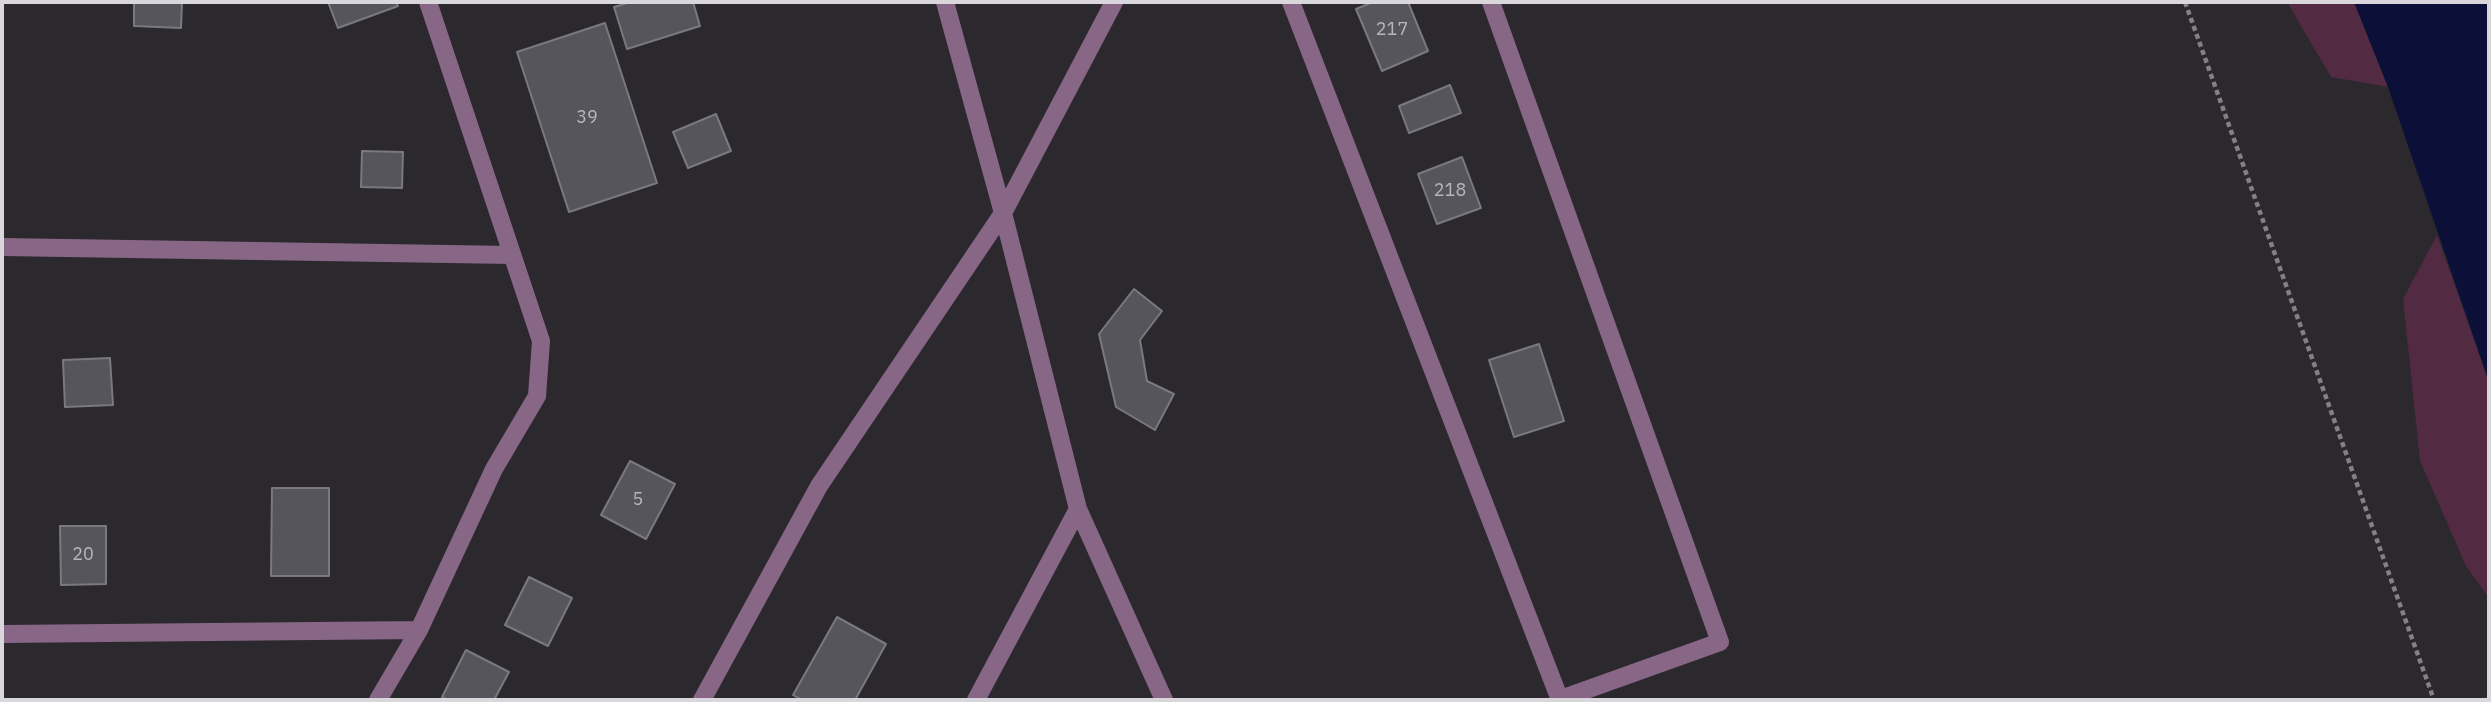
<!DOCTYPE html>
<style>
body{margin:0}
#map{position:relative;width:2491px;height:702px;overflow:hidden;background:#2b282e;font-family:"IBM Plex Sans",sans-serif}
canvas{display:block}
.frame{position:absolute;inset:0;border:4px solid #d9d7db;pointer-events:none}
</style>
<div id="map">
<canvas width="2491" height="702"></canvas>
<div class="frame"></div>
</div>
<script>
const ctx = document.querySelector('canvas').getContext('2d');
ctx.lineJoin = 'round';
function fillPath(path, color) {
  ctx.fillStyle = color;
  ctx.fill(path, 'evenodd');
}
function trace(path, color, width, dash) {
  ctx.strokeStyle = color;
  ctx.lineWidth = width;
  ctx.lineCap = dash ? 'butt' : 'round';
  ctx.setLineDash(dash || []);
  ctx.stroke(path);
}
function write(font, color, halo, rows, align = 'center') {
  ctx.font = font + ' "IBM Plex Sans",sans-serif';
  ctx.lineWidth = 6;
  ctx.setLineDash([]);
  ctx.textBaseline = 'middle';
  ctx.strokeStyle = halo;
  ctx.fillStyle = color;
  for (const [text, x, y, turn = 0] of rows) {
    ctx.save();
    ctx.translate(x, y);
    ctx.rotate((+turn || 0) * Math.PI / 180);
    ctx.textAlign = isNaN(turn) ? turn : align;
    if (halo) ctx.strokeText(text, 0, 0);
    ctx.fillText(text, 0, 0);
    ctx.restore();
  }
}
const green = new Path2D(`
 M2287 2H2354L2388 87 2331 77Z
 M2437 235 2489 382V598L2466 566 2420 461 2403 299Z`);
const water = new Path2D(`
 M2354 2H2489V382L2388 87Z`);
const building = new Path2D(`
 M134 2H182L181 28 134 26Z
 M328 2H396L398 6 338 28Z
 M631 2H693L700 26 627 49 614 7Z
 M1373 2H1408L1428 51 1382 71 1356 9Z
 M605 23 657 183 569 212 517 52Z
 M1450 85 1461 113 1409 133 1399 106Z
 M716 114 731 151 688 168 673 132Z
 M362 151 403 152 402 188 361 187Z
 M1462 157 1481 208 1437 224 1418 174Z
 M1134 289 1162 311 1140 340 1147 381 1174 394 1155 430 1116 407 1099 334Z
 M1539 344 1564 421 1514 437 1489 360Z
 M110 358 113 405 65 407 63 360Z
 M630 461 675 484 646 539 601 515Z
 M272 488H329V576H271Z
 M60 526H106V584L61 585Z
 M529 577 572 598 548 646 505 625Z
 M837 617 886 644 855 700H802L793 695Z
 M466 650 509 672 494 700H448L442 697Z`);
const path = new Path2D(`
 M2185 2 2434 700`);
const minor = new Path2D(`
 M945 2 1003 213 1078 509 1164 700
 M1291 2 1560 700
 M1491 2 1720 642 1558 700
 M2 247 512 255
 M2 634 419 630
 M378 700 419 630 494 469 537 396 541 341 428 2
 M702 700 819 486 1003 213 1114 2
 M976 700 1078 509`);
const numberNames = [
 ["217",1392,30],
 ["39",587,118],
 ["218",1450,191],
 ["5",638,500],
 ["20",83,555]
];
fillPath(green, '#522a41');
fillPath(water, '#0c0f38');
fillPath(building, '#55555b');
trace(building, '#7a7980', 2);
trace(path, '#848186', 4.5, [5, 3.5]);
trace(minor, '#886786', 18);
write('18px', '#b8b6bb', null, numberNames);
</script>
